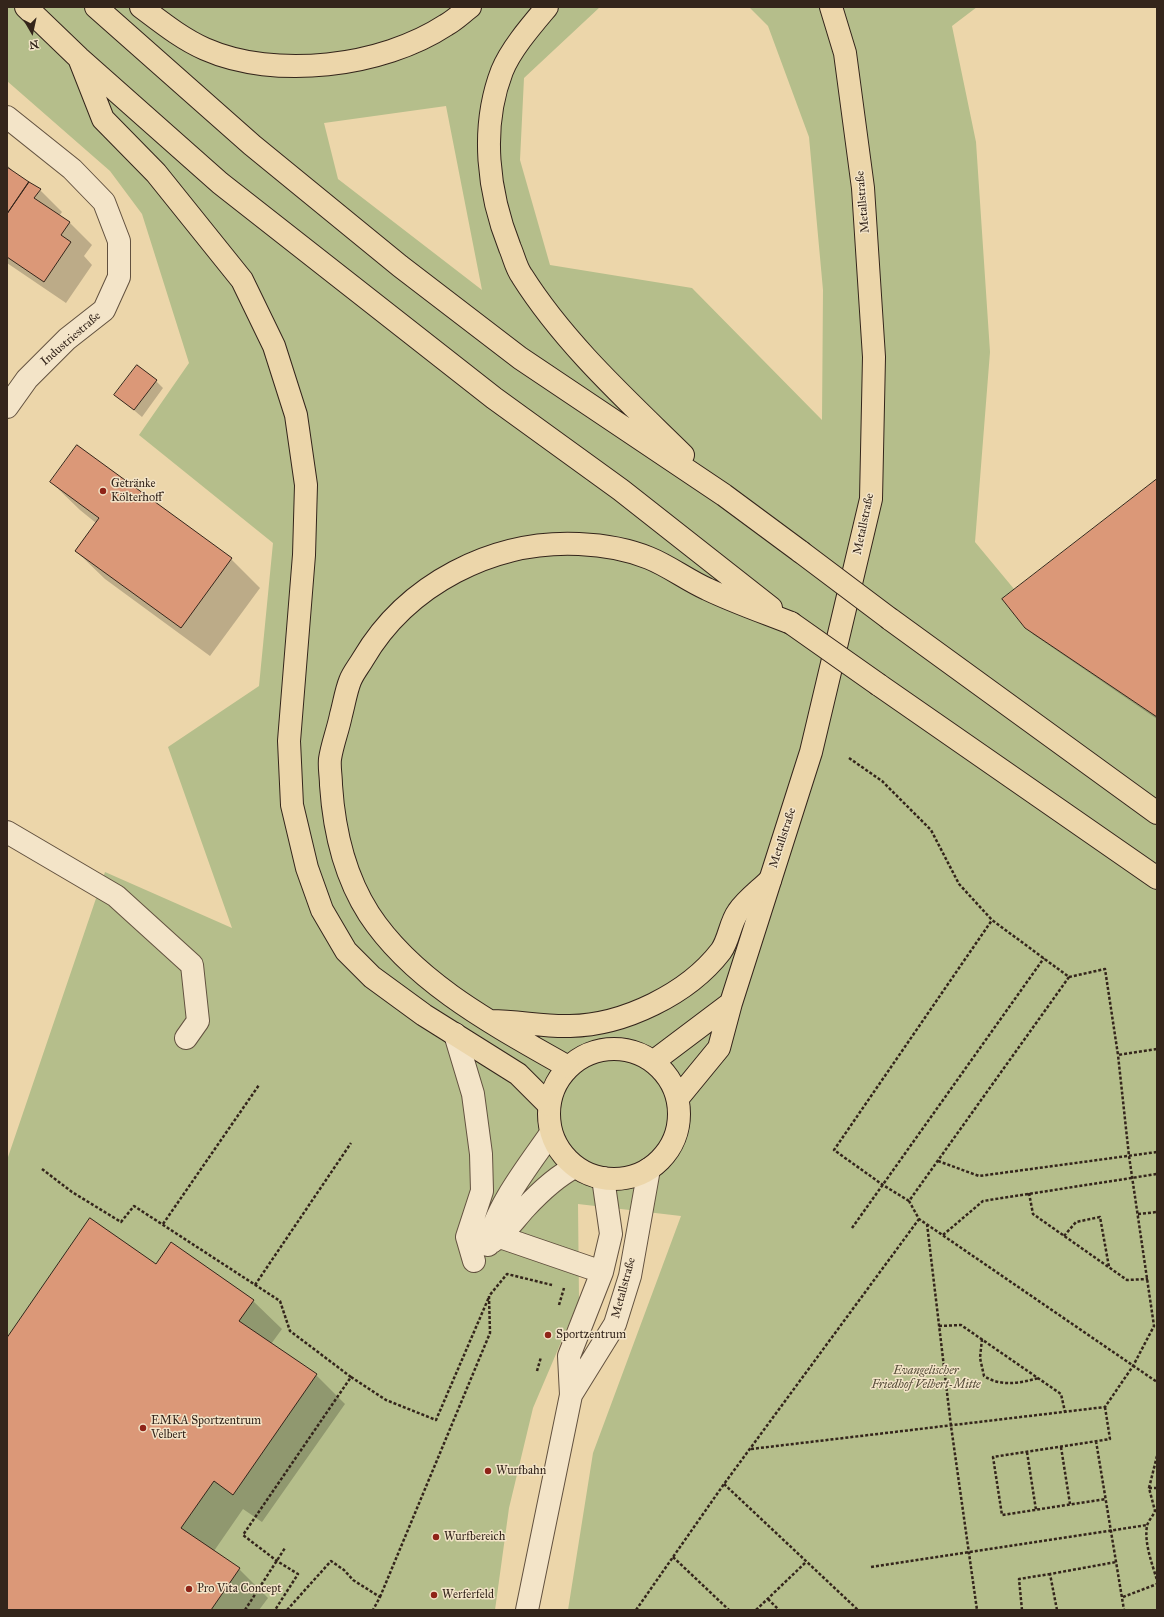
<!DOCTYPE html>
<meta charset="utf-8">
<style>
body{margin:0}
#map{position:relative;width:1164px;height:1617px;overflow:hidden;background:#ecd6aa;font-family:"IM FELL Great Primer",serif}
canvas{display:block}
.frame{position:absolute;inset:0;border:8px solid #34251b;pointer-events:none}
.north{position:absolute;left:12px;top:12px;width:40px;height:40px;-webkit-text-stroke:3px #f3e4c8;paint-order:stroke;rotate:171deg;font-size:11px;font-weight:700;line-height:16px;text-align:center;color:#34251b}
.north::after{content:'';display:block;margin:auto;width:14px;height:18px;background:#34251b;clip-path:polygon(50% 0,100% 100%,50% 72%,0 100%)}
</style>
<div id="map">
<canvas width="1164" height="1617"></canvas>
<div class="frame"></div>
<div class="north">N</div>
</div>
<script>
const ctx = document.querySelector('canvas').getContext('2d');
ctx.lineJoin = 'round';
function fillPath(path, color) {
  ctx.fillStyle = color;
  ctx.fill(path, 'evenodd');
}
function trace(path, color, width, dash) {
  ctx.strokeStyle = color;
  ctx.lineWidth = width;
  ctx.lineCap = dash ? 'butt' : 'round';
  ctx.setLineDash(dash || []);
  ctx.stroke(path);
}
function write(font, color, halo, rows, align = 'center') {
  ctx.font = font + ' "IM FELL Great Primer",serif';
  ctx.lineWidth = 3;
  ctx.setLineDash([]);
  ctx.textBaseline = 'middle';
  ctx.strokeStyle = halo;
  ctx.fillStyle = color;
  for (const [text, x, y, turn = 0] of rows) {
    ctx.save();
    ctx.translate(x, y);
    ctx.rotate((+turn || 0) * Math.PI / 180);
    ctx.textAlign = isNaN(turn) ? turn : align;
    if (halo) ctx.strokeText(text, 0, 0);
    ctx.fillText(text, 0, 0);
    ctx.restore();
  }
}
const green = new Path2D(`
 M7 7H600L524 78 520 160 550 265 692 288 822 420 823 290 809 137 768 26 749 7H977L952 26 976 142 990 352 975 542 1014 589 1002 599 1025 628 1157 717V1610H568L593 1453 681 1216 578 1204 579 1300 533 1408 509 1508 495 1610H7V1160L105 872 232 928 168 747 259 686 273 543 139 435 189 363 142 214 110 171 7 81ZM446 106 482 290 338 179 324 123Z`);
const shadow = new Path2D(`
 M7 165 12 170 11 171 40 190 62 212 59 216 70 223 92 245 84 256 92 265 66 303 7 263Z
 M156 381 163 388 142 417 116 395Z
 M1157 481V719L1034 635 1026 628Z
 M51 482 231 559 260 588 210 656 105 579 76 551 96 523 80 510Z
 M156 1265 253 1301 282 1329 271 1344 316 1375 345 1404 262 1522 243 1509 214 1551 239 1569 268 1598 259 1610H7V1340Z`);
const building = new Path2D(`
 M7 167 29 182 7 214Z
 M29 182 41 189 34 198 70 222 61 235 71 242 44 282 7 257V214Z
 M137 365 157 380 134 410 114 395Z
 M77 445 232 558 181 628 75 551 99 518 50 482Z
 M1157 479V717L1025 628 1002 599Z
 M90 1218 156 1264 171 1242 254 1300 239 1321 317 1374 233 1495 214 1481 181 1528 240 1568 211 1610H7V1338Z`);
const path = new Path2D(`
 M849 758 882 781 931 830 959 884 992 920 1069 977 909 1201 919 1219 1157 1382
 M1069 977 1105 969 1118 1055 1157 1049
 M938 1161 979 1176 1157 1152
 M42 1169 72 1192 121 1222 134 1206 280 1301 290 1331 351 1377 243 1535 277 1561 298 1574 275 1610
 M1029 1193 1033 1214 1127 1280 1148 1279
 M909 1201 883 1185 834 1150 992 920
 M1138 1214 1157 1212
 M163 1224 259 1085
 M927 1224 951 1426 977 1610
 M852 1228 1044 958
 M943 1235 983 1201 1157 1174
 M1064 1236 1076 1222 1100 1217 1109 1267
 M255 1285 351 1143
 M559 1305 564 1288
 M939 1326 961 1325 1061 1394 1065 1412
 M982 1339 980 1358 984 1376C1001 1387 1020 1383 1039 1378
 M537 1371 541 1357
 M351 1377 386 1400 436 1420 489 1297
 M1105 1407 1110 1439 993 1457 1002 1515 1106 1499
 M1096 1441 1124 1610
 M1061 1447 1070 1504
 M751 1449 1105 1407 1133 1366 1154 1326 1129 1156 1118 1055
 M1027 1452 1036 1510
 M1157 1456 1149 1488 1155 1511C1153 1516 1148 1521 1147 1526 1144 1542 1152 1564 1157 1580
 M724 1484 858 1610
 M1149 1488H1157
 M673 1557 729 1610
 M871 1567 1147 1525
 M380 1597 490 1333 489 1296 507 1274 552 1285
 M1123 1597 1157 1584
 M768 1599 779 1610
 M245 1610 285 1548
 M287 1610 331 1561 344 1570 353 1580 380 1597 373 1610
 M636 1610 724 1484 919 1219
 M756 1610 806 1562
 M1022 1610 1019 1579 1050 1574
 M1057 1610 1050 1574 1116 1562`);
const minor = new Path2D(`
 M7 117 72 169 104 202 119 241V277L104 310 67 339 27 379 7 407
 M7 832 116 896 192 965 198 1021 186 1038
 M455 1034 473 1094 481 1154 482 1191 467 1237 474 1261
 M500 1237 602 1272
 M492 1242C506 1233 514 1220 525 1208 539 1193 557 1176 575 1167
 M488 1245C495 1207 529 1165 551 1133
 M571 1395 615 1324 630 1276 649 1169
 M527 1610 571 1395 569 1356 602 1272 611 1234 603 1178`);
const major = new Path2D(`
 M549 1114a65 65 0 1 1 130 0a65 65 0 1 1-130 0Z
 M654 1061 731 1003
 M678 1098 719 1048 731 1003 811 752 871 499 874 357 863 188 845 53 831 7`);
const highway = new Path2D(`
 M26 7 79 58 220 183 494 398 621 490 771 608
 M96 7 252 145 400 266 520 358 724 495 801 552
 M141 7C161 22 182 39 205 49 275 80 382 67 446 25 455 20 462 13 470 7
 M547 7C531 26 511 49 502 71 480 128 488 193 510 248 514 257 516 268 522 276 565 344 626 399 683 455
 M79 58 103 119 156 173 242 280 274 346 296 415 306 485 304 555 289 741 292 805 307 868 322 910 346 951 372 977 424 1015 518 1074 549 1105
 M890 619 1157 813
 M879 685 1157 878
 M491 1021C518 1021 544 1027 570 1026 624 1025 688 994 721 951 729 940 730 923 738 912 746 900 760 890 770 880
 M568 1067C498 1027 414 983 369 914 344 875 334 830 331 785 331 776 329 767 330 759 332 745 338 730 341 715 344 704 346 691 350 681 353 673 359 666 363 659 407 584 493 540 579 544 602 545 627 549 649 558 669 566 687 580 707 589 734 602 763 612 791 623`);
const highwayBridge = new Path2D(`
 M801 552 890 619
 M791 623 879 685`);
const markers = [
 [103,491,4,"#8f2418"],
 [548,1335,4,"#8f2418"],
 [143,1428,4,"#8f2418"],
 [488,1471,4,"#8f2418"],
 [436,1537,4,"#8f2418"],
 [189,1589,4,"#8f2418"],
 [434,1595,4,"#8f2418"]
];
const streetNames = [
 ["Metallstraße",863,202,-95],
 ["Industriestraße",71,339,-41],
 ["Metallstraße",864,524,-78],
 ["Metallstraße",783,838,-72],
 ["Metallstraße",624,1288,-75]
];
const poiNames = [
 ["Getränke",111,484],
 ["Költerhoff",111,498],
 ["Sportzentrum",556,1335],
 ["EMKA Sportzentrum",151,1421],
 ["Velbert",151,1435],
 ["Wurfbahn",496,1471],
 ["Wurfbereich",444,1537],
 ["Pro Vita Concept",197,1589],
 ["Werferfeld",442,1595]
];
const parkNames = [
 ["Evangelischer",926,1371],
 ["Friedhof Velbert-Mitte",926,1385]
];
fillPath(green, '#b5be8b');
fillPath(shadow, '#0003');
fillPath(building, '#db9878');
trace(building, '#34251b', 1);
trace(minor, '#62513f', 24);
trace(major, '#34251b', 24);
trace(highway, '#34251b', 24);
trace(path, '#34251b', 2.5, [3, 2]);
trace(minor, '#f3e4c8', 22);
trace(major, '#ecd6aa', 22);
trace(highway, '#ecd6aa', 22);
trace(highwayBridge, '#34251b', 24, []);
trace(highwayBridge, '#ecd6aa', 22);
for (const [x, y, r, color] of markers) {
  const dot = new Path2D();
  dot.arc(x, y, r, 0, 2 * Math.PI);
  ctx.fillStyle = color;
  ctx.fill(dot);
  trace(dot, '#f3e4c8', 1.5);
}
write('12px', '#34251b', '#f3e4c8', streetNames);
write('12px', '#34251b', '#f3e4c8', poiNames, 'left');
write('italic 12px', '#544b37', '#f3e4c8', parkNames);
</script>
